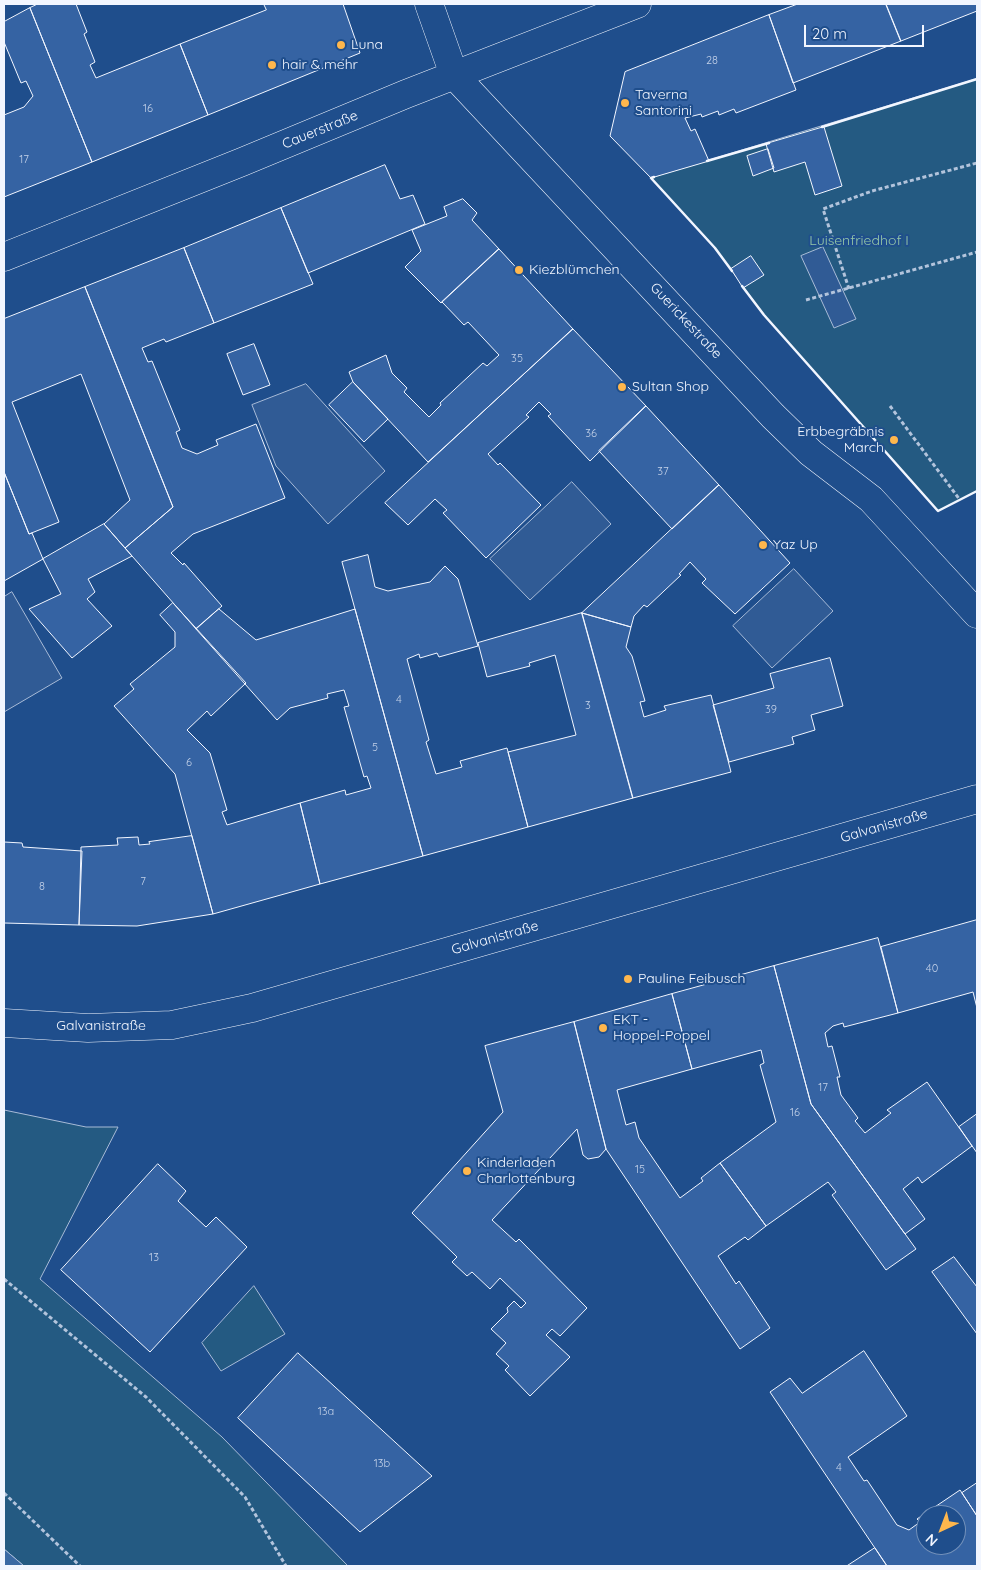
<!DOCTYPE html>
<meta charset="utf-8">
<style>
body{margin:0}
#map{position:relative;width:981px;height:1570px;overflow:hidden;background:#1f4e8c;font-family:Quicksand,sans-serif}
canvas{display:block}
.frame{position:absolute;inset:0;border:5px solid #f2f6ff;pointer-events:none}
.north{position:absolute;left:916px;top:1505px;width:50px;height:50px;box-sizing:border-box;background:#1f4e8c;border:1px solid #7391ba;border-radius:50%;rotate:223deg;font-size:14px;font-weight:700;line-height:20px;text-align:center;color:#f2f6ff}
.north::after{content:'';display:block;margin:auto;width:18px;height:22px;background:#ffb74d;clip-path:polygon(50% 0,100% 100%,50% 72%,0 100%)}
.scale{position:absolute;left:804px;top:25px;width:120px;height:22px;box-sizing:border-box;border:2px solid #f2f6ff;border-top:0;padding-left:6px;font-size:15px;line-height:18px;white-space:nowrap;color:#f2f6ff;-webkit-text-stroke:4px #1f4e8c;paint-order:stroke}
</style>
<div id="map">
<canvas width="981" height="1570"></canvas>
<div class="frame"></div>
<div class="north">N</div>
<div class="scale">20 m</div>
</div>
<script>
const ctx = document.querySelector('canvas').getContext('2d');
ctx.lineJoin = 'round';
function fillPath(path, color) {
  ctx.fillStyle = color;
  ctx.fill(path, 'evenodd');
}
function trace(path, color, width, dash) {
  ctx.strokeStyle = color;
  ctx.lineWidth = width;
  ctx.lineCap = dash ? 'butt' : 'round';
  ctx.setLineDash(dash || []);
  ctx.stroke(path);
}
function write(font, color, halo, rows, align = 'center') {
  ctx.font = font + ' Quicksand,sans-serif';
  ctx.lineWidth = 4;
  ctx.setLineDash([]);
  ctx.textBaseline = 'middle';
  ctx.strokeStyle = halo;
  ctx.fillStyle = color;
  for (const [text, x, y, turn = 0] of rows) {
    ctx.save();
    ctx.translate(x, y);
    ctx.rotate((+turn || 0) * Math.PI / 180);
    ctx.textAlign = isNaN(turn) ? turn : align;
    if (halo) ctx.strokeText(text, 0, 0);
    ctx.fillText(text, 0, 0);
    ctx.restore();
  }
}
const green = new Path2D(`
 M977 79V491L938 511 764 315 715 248 651 178Z
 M4 1110 86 1127H118L40 1279 222 1437 348 1566H24L4 1549Z
 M254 1286 285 1334 221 1371 202 1343Z`);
const parking = new Path2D(`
 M823 247 856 319 834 328 801 256Z
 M306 384 385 471 328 524 276 466 252 405Z
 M572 482 611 524 530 600 490 559Z
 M794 569 833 611 772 668 733 626Z
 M12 592 62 678 4 712V597Z`);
const water = new Path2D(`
 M4 1549 24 1566H4Z`);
const building = new Path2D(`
 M38 4H76L87 32 84 34 95 62 90 65 96 78 180 44 208 115 92 162 30 8Z
 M264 4H343L360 53 208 115 180 44 266 10Z
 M798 4H886L901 41 793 83 769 15Z
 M886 4H977V11L901 41Z
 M30 8 92 162 4 197V115L24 107 33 96 26 81 21 83 4 42V22Z
 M769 15 796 90 736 113 734 109 719 115 718 111 702 117 701 114 685 118 691 131 695 129 709 161 651 178 610 136 625 72Z
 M824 127 842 186 815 195 805 162 774 172 766 144Z
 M768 149 774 168 753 176 747 156Z
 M385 165 400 199 413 195 425 224 308 273 281 208Z
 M463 199 477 213 472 220 499 249 441 303 405 267 421 251 412 230 447 216 444 207Z
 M281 208 313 284 214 323 184 248Z
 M184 248 214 323 166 342 164 339 142 348 148 362 152 361 180 430 176 432 182 448 197 454 218 445 216 440 256 424 285 498 193 534 171 553 183 565 184 563 222 606 196 629 125 548 173 507 85 287Z
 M499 249 573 329 428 462 353 382 349 372 386 355 392 373 407 388 404 392 429 417 441 405 440 403 483 363 487 366 499 355 468 322 464 325 442 302Z
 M751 256 764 275 743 288 731 269Z
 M85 287 173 507 125 548 104 524 130 500 81 374 12 402 59 522 29 534 4 472V319Z
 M573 329 646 406 590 461 548 416 551 414 539 402 526 415 529 417 488 454 498 465 500 463 541 505 486 558 443 513 447 510 435 499 408 525 385 503Z
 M254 344 270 385 243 395 227 354Z
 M353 382 388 419 364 442 329 405Z
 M646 406 719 485 672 529 599 451Z
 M4 472 29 534 32 533 43 559 4 581Z
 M719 485 790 563 735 614 702 583 706 579 690 562 679 574 681 575 647 607 644 605 634 616 631 627 582 613Z
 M104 524 132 556 88 579 95 592 87 599 112 626 72 658 29 609 61 594 43 559Z
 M368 555 375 587 388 591 430 582 445 566 458 579 478 646 439 657 437 653 420 658 419 654 407 659 429 740 426 742 436 774 462 767 460 761 507 748 528 827 423 856 342 562Z
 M173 603 246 683 211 716 207 711 187 730 210 753 227 810 222 812 227 825 300 803 320 884 213 914 175 774 114 706 134 689 130 684 175 647V632L160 615Z
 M219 609 256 640 355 609 423 856 320 884 300 803 345 790 346 795 371 788 367 776 364 777 344 707 349 706 344 690 327 694 328 698 290 708 277 720 196 629Z
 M582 613 631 627 626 647 632 656 645 701 640 702 644 717 666 710 664 706 711 695 731 772 633 798Z
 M582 613 633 798 528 827 508 752 576 735 555 655 529 663 530 666 487 677 478 643Z
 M830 658 843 706 811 715 815 730 792 737 794 744 729 762 713 705 774 688 770 674Z
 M192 836 213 914 137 926 79 925 81 847 118 845 117 838 138 837 139 845 150 844 149 842Z
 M4 842 22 843 23 847 82 851 79 925 4 923Z
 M977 920V1008L973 992 898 1013 881 947Z
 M878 938 898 1013 844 1027 843 1023 833 1026 825 1033 828 1047 832 1046 840 1077H837L841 1095 858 1118 855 1121 865 1133 891 1113 887 1110 927 1082 972 1146 922 1183 918 1177 903 1189 925 1219 905 1234 811 1104 774 966Z
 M774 966 811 1104 916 1249 886 1270 832 1195 836 1192 828 1182 766 1226 720 1163 776 1122 760 1065 764 1063 761 1050 692 1069 672 994Z
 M672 994 692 1069 617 1090 626 1125 635 1122 639 1138 680 1198 703 1181 701 1178 720 1163 766 1226 748 1240 745 1237 718 1256 736 1284 739 1281 770 1328 740 1349 606 1149 574 1022Z
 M574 1022 606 1149 599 1157 588 1159 583 1155 577 1129 492 1220 516 1242 519 1239 587 1308 560 1336 552 1329 546 1335 570 1357 530 1396 505 1370 509 1366 496 1354 506 1343 491 1329 508 1312 507 1308 514 1301 521 1308 526 1303 500 1278 490 1289 472 1272 467 1276 452 1262 457 1257 412 1213 503 1112 485 1046Z
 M977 1114V1153L959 1127Z
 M158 1164 186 1191 178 1201 206 1227 216 1217 247 1247 150 1352 61 1270Z
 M954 1257 977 1287V1334L932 1272Z
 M864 1351 907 1416 848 1457 864 1481 867 1480 897 1525 909 1530 920 1522 917 1519 960 1490 977 1516V1566H887L770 1392 790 1378 802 1393ZM926 1515H956V1545H926Z
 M298 1353 432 1476 360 1532 238 1418Z
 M977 1483V1516L962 1493Z
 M875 1548 887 1566H847Z`);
const path = new Path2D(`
 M849 289 823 209 872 191 977 163
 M806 300 977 252
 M890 406 960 500
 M4 1279 146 1397 245 1497 286 1566
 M4 1493 80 1566`);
const minor = new Path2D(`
 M429 4 454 75 773 416 811 453 871 499 977 614
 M4 257 242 162 406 94 637 4
 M4 1023 88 1028 172 1025 252 1008 977 799`);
const wall = new Path2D(`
 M822 127 977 79
 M707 161 769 143
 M654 177 651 178 715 248 732 271
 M742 286 764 315 938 511 977 491`);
const markers = [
 [341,45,5,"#ffb74d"],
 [272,65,5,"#ffb74d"],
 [625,103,5,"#ffb74d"],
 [519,270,5,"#ffb74d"],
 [622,387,5,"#ffb74d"],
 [894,440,5,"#ffb74d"],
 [763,545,5,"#ffb74d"],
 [628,979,5,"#ffb74d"],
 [603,1028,5,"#ffb74d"],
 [467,1171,5,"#ffb74d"]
];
const numberNames = [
 ["28",712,61],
 ["16",148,109],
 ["17",24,160],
 ["35",517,359],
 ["36",591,434],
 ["37",663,472],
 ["4",399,700],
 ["3",588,706],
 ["39",771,710],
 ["5",375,748],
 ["6",189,763],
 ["7",143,882],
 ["8",42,887],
 ["40",932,969],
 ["17",823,1088],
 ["16",795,1113],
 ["15",640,1170],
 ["13",154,1258],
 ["13a",326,1412],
 ["13b",382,1464],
 ["4",839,1468]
];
const poiNames = [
 ["Luna",351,45],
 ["hair & mehr",282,65],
 ["Taverna",635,95],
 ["Santorini",635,111],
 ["Kiezblümchen",529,270],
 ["Sultan Shop",632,387],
 ["Erbbegräbnis",884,432,"right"],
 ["March",884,448,"right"],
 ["Yaz Up",773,545],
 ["Pauline Feibusch",638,979],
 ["EKT -",613,1020],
 ["Hoppel-Poppel",613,1036],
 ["Kinderladen",477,1163],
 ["Charlottenburg",477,1179]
];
const streetNames = [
 ["Cauerstraße",320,130,-22],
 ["Guerickestraße",686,321,47],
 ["Galvanistraße",884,826,-16],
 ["Galvanistraße",495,938,-16],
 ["Galvanistraße",101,1026]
];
const parkNames = [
 ["Luisenfriedhof I",859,241]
];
fillPath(green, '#245a82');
trace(green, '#a8bbd7', 1);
fillPath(parking, '#305b95');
trace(parking, '#a8bbd7', 1);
fillPath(water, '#3b69a3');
trace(water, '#a8bbd7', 1);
fillPath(building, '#3563a3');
trace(building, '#f2f6ff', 1);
trace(minor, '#f2f6ff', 29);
trace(path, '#b3c4dc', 3, [4, 2.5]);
trace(minor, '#1f4e8c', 28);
trace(wall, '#f2f6ff', 2.5);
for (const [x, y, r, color] of markers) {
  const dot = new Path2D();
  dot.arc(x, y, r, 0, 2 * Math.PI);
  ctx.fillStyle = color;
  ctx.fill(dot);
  trace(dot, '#1f4e8c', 2);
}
write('11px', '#c3d1e8', null, numberNames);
write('14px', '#f2f6ff', '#1f4e8c', poiNames, 'left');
write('14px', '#f2f6ff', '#1f4e8c', streetNames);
write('14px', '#97c8a6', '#1f4e8c', parkNames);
</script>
